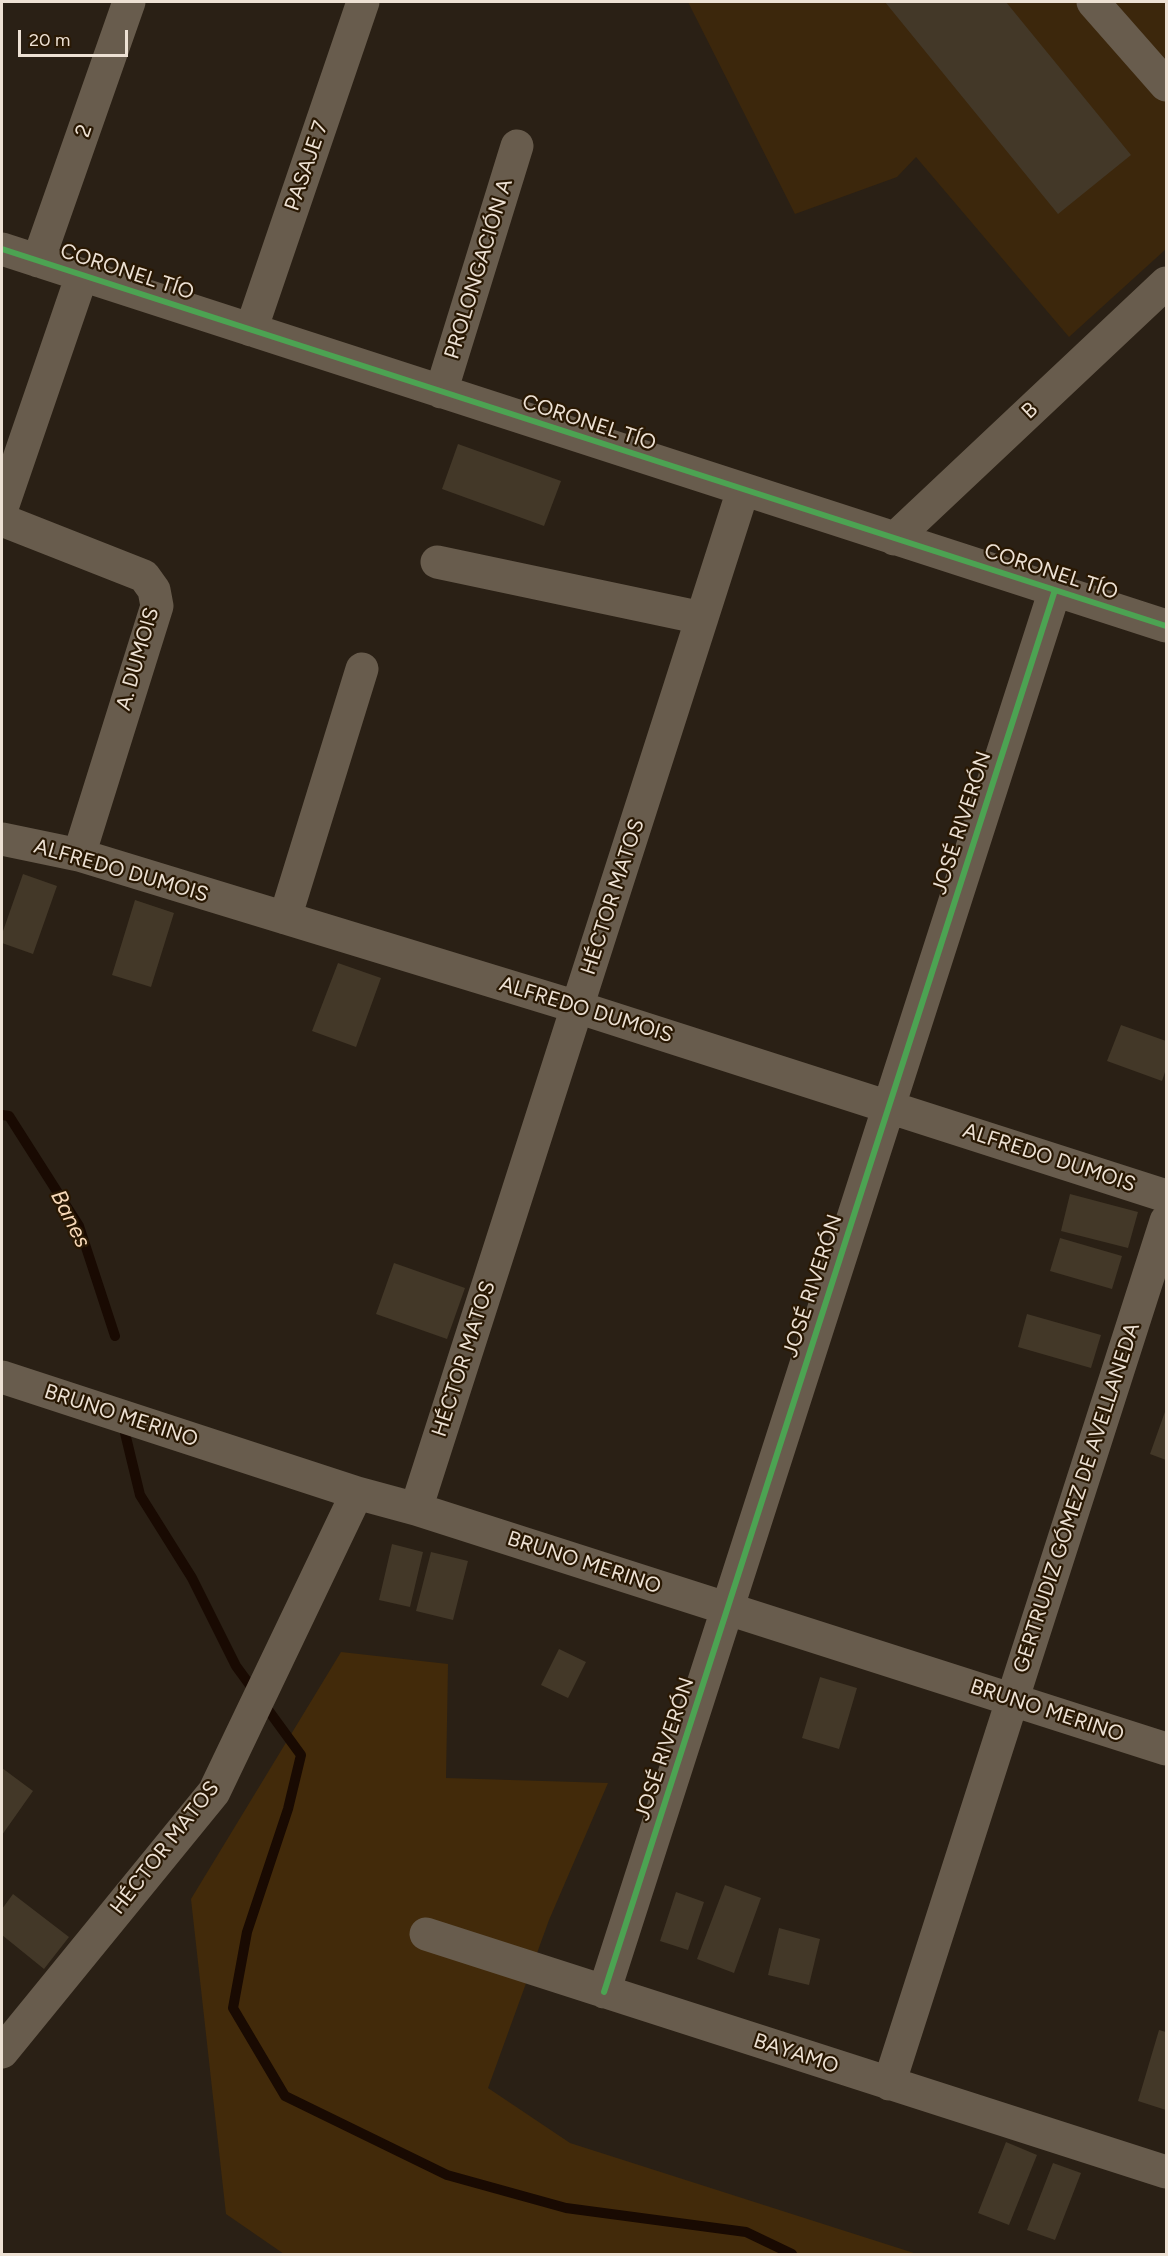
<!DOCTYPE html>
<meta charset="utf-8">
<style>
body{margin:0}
#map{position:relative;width:1168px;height:2256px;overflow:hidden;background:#2a2015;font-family:Figtree,sans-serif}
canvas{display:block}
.frame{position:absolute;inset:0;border:3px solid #ede1d4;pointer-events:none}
.scale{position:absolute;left:18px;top:30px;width:110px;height:27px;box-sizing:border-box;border:3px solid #ede1d4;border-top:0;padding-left:8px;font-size:18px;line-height:21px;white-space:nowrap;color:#ede1d4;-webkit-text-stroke:4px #291803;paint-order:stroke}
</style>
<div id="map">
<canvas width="1168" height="2256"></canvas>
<div class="frame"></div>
<div class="scale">20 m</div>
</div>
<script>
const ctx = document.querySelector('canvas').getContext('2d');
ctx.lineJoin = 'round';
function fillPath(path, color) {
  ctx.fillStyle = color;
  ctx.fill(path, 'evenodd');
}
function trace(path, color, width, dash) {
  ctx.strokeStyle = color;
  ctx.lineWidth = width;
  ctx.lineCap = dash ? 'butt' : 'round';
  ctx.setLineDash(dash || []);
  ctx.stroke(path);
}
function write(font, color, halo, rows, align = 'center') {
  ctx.font = font + ' Figtree,sans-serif';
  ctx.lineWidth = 4.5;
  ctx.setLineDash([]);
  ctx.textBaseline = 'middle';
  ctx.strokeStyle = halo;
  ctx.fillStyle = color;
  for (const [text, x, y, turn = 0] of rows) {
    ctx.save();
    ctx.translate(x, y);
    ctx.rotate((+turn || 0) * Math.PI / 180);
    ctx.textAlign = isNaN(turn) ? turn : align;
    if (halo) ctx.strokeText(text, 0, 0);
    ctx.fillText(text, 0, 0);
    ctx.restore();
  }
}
const built = new Path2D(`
 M688 2H1166V249L1069 337 916 157 897 177 795 214Z`);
const green = new Path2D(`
 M341 1652 448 1664 446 1778 608 1783 549 1920 488 2088 570 2143 917 2254H284L226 2214 191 1899Z`);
const stream = new Path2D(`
 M2 1115 9 1116 79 1226 115 1336
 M125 1433 140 1495 192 1578 236 1666 301 1755 288 1809 247 1932 233 2008 285 2096 447 2175 566 2208 746 2232 792 2254`);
const building = new Path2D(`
 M885 2H1006L1131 155 1058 214Z
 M458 444 561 481 544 526 442 489Z
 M23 874 57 886 33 954 2 943V934Z
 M135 900 174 913 151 987 112 975Z
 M338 963 381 978 356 1047 312 1031Z
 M1121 1025 1166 1041V1069L1162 1081 1107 1061Z
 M1070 1194 1138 1212 1128 1248 1061 1231Z
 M1060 1238 1122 1256 1112 1289 1050 1271Z
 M394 1263 465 1288 447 1339 376 1314Z
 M1027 1314 1101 1335 1091 1368 1018 1347Z
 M1166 1409V1460L1150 1454Z
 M392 1544 423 1552 410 1607 379 1600Z
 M431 1552 468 1561 453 1620 416 1611Z
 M559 1649 586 1662 568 1698 541 1685Z
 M820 1677 857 1688 839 1749 802 1738Z
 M2 1768 33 1791 2 1835Z
 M725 1885 761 1898 734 1973 697 1959Z
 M676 1892 704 1902 688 1950 660 1941Z
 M13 1894 69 1937 44 1969 2 1935V1909Z
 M779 1928 820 1939 809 1985 768 1975Z
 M1159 2030 1166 2032V2110L1138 2101Z
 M1006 2142 1037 2155 1009 2225 978 2213Z
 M1053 2163 1081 2173 1055 2240 1027 2230Z`);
const minor = new Path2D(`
 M1093 2 1166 85
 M2 249 1166 626
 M38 261 129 2
 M251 330 363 2
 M441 392 517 146
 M2 508 82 275
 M2 520 144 576 154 590 157 606 79 855
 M894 539 1166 283
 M437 562 702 618
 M2 839 79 855 577 1007 1166 1196
 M285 918 362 669
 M2 1377 357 1493 416 1509 1166 1749
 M416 1509 743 490
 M426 1934 1166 2172
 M604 1992 1055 590
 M2 2052 214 1792 357 1493
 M889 2084 1166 1221`);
const cycleway = new Path2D(`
 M2 249 1166 626
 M604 1992 1055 590`);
const streetNames = [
 ["2",84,131,-71],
 ["PASAJE 7",307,166,-71],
 ["PROLONGACIÓN A",479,269,-73],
 ["CORONEL TÍO",127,272,18],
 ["B",1030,411,-43],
 ["CORONEL TÍO",589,423,18],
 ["CORONEL TÍO",1051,572,18],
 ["A. DUMOIS",138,659,-74],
 ["JOSÉ RIVERÓN",962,823,-72],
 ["ALFREDO DUMOIS",121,871,16],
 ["HÉCTOR MATOS",613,897,-72],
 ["ALFREDO DUMOIS",586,1010,17],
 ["ALFREDO DUMOIS",1049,1158,18],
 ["JOSÉ RIVERÓN",813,1286,-72],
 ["HÉCTOR MATOS",464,1359,-72],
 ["BRUNO MERINO",121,1416,18],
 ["GERTRUDIZ GÓMEZ DE AVELLANEDA",1077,1498,-72],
 ["BRUNO MERINO",584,1563,18],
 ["BRUNO MERINO",1047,1711,18],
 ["JOSÉ RIVERÓN",665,1749,-72],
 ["HÉCTOR MATOS",165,1848,-52],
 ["BAYAMO",796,2054,18]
];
const waterNames = [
 ["Banes",70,1219,63]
];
fillPath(built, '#3c270c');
fillPath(green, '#422a0a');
trace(stream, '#190a02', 10);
fillPath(building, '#433828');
trace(minor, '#685c4d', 33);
trace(cycleway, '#4ca352', 6);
write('21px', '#ede1d4', '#291803', streetNames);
write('italic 22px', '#f7d9b9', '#291803', waterNames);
</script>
